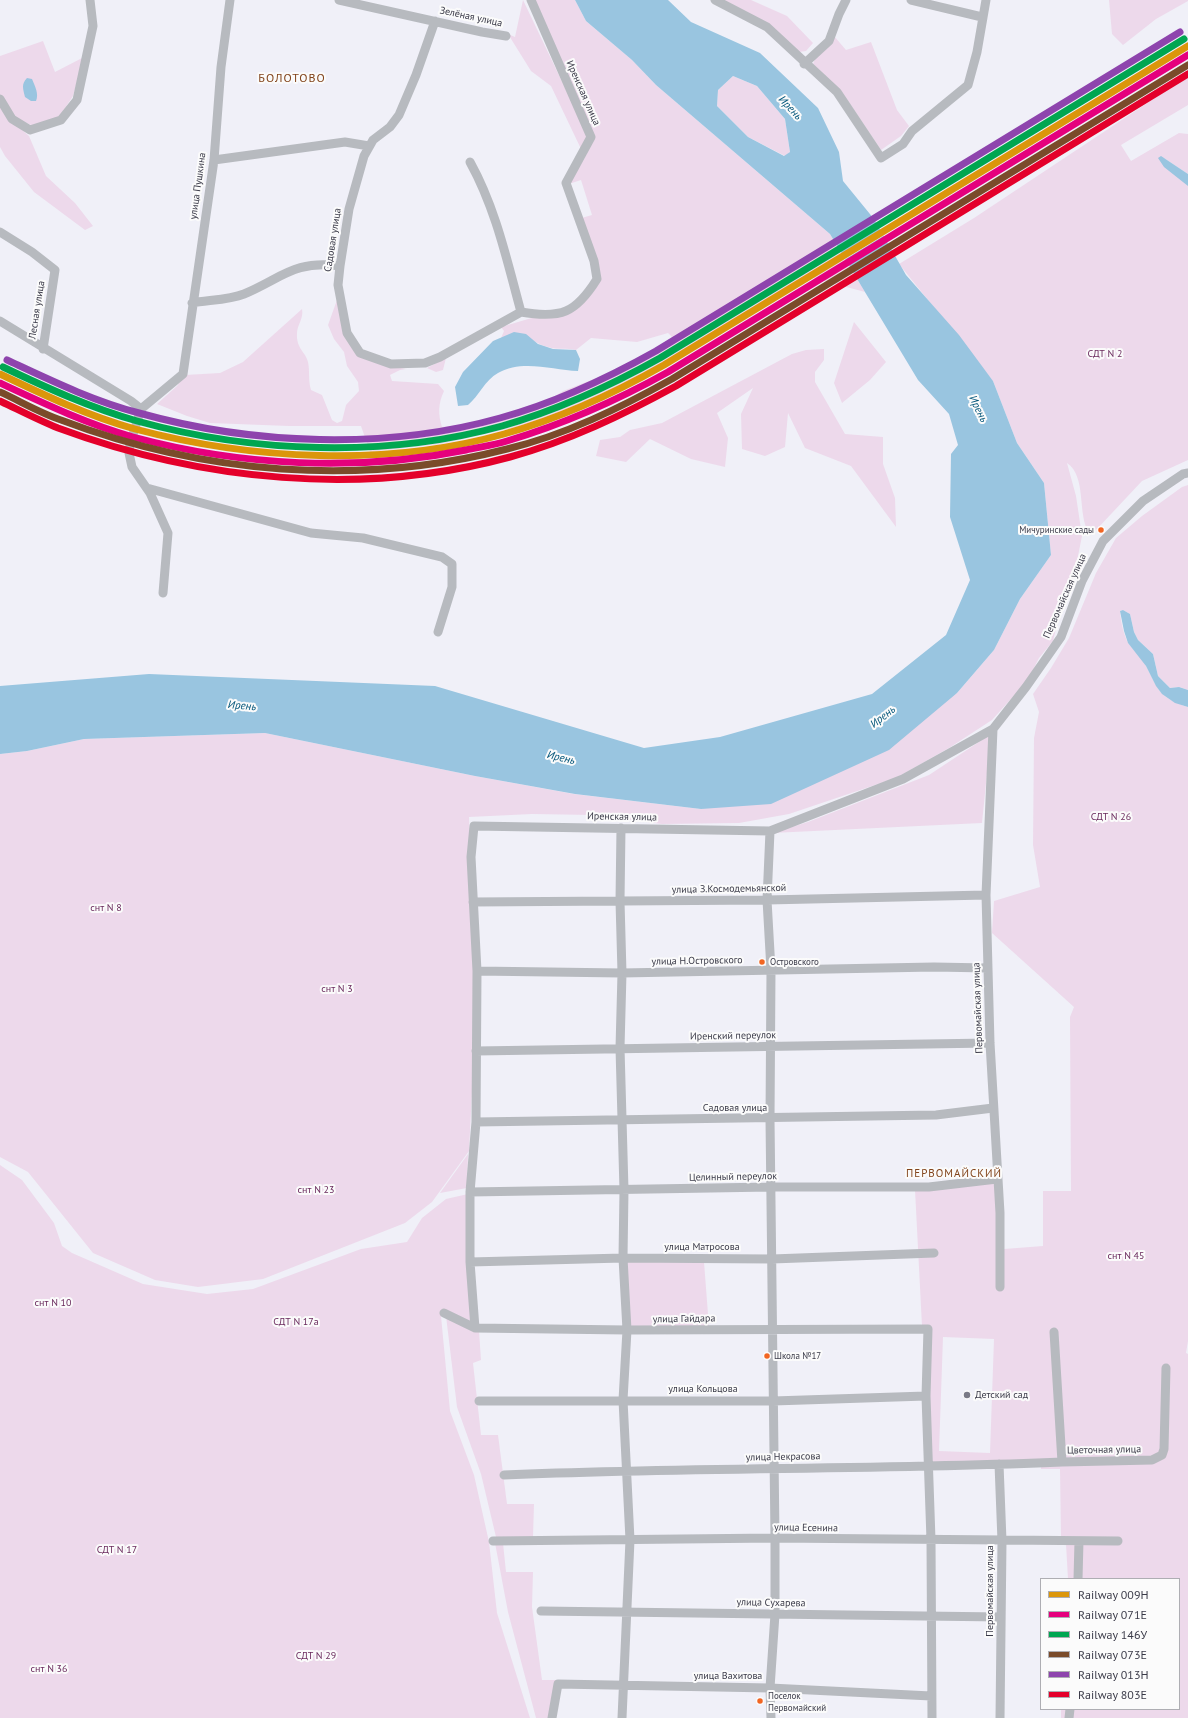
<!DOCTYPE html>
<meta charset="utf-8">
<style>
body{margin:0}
#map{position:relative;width:1188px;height:1718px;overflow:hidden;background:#f0f0f8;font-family:"PT Sans",sans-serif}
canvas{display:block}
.legend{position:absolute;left:1040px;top:1578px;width:140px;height:132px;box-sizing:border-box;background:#fbfbfb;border:1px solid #aeaeb3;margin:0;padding:5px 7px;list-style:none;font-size:12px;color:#3a3a48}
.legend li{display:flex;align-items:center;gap:8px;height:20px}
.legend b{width:20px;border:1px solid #aeaeb3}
</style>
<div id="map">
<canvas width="1188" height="1718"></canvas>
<ul class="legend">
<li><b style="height:5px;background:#db960b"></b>Railway 009Н</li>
<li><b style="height:5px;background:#e5007d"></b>Railway 071Е</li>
<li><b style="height:5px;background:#00a651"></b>Railway 146У</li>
<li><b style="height:5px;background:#7a4b2a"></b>Railway 073Е</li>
<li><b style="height:5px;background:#8e44ad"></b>Railway 013Н</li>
<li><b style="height:5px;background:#e4002b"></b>Railway 803Е</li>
</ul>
</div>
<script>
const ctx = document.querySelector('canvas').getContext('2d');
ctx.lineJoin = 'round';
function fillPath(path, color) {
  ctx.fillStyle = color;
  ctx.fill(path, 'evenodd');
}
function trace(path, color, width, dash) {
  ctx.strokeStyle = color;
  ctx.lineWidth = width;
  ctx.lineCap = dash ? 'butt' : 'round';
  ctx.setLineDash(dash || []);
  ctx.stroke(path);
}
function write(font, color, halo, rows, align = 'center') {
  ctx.font = font + ' "PT Sans",sans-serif';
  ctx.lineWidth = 4;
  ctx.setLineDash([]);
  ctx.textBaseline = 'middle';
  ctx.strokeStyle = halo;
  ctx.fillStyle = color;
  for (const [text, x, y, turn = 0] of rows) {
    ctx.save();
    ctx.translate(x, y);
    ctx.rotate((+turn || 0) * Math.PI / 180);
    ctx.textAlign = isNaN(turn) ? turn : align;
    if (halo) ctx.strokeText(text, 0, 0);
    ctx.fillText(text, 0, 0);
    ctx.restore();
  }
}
const green = new Path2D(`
 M523 0 589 138 582 151 551 86 531 71 508 34 515 37Z
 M531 0H575L586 21 632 60 656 85 830 234 865 292 813 278 655 372 535 423 441 444 370 452 361 426H289L210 423 187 416 157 404 177 386 185 375 220 373 243 362 302 309C304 318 297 325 297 333 296 349 306 352 308 362 310 371 308 380 311 390L322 395 332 420 337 423 342 421 346 405 359 391 358 382 347 366 344 352 334 339 328 325 337 300 356 354 385 365 406 369 400 370 390 375 392 381 438 384 444 391C438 404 438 414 442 427L482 422 515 414 541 405 563 391 638 362 660 350 672 337 668 333 637 342 591 338 576 350C567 348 557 350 548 347 525 341 528 326 501 338L504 331 501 327 535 317H557L600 279 578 219 592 215 581 180 569 184 584 159 594 138Z
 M724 0H751L787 16 813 43 806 51 799 52Z
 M1109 0H1188V1L1156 19 1123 45 1112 34Z
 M834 36 846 50 871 42 897 110 909 126 901 136 881 150 842 92 813 64 815 59Z
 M43 41 55 72 84 57 73 96 59 117 33 126 14 117 0 95V56Z
 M733 76 757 86 785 119 790 152 785 156 748 137 717 106 718 90Z
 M1188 76V105L1121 145 1131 161 1179 133 1188 134V174L1164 158 1188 186V460L1142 481 1097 529 1089 533C1077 515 1087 476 1067 463L1076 496 1082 536 1072 586 1060 613 1053 641 1039 658 1028 680 992 720 949 748 896 778 789 814 739 823 662 824 593 815 532 814 469 817 475 972 474 1052 469 1151 432 1202 405 1223 263 1279 198 1287 155 1280 93 1253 28 1172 0 1157V754L27 751 84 739 265 733 475 776 574 794 701 809 957 693 994 650 1020 599 1051 555 1044 483 1017 443 993 381 899 264 974 218Z
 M0 103 12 121 29 136 46 176 75 203 93 226 85 230 34 192 5 156 0 147Z
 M854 322 886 362 870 380 842 403 834 383Z
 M824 349V360L815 372V382L845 434 883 437V464L895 498 896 527 851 466 805 448 788 413 785 447 765 456 742 449 741 414 753 388 717 413 728 438 725 467 691 459 650 439 626 462 596 456 600 440 620 437 630 430 662 423 792 354 806 350Z
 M446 358 443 370 436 372 427 368Z
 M1188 485V690L1179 687 1170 688 1158 676 1153 654 1138 640 1134 632 1130 614 1123 610 1120 611C1121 622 1123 634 1129 644 1134 651 1142 657 1146 666 1159 691 1159 697 1188 707V1341L1186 1353 1188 1354V1718H1061V1709H1179V1579H1068L1066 1544 1061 1538 1060 1469H1041V1465L929 1466 931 1326H922L915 1190 995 1181 1004 1249 1043 1246V1191H1071L1070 1017 1074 1007 992 933 994 901 1040 887 1033 845 1034 738 1039 712 1033 694 1051 668 1069 638 1096 573 1116 538 1142 516 1182 487ZM943 1337 994 1339 990 1453 939 1451Z
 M991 734 982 823 772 833 808 822 929 775Z
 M468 1154 467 1188 440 1193Z
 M0 1165 22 1180 54 1223 62 1246 72 1253 143 1284 207 1294 253 1289 361 1249 407 1242 422 1218 446 1199 468 1194 471 1323 441 1316 450 1411 474 1475 489 1542 497 1613 530 1718H0Z
 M626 1261 704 1262 709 1327 629 1328Z
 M446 1316 479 1331 481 1360 473 1363 481 1435H498L507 1504H534L533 1537H496L481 1474 457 1407Z
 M495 1543H503L506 1572H533L532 1607 542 1680H556L550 1718H536L508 1612Z`);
const water = new Path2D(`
 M575 0H668L691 22 760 53 818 108 839 152 843 181 874 219 906 275 959 335 993 381 1017 443 1044 483 1051 555 1020 599 994 650 957 693 889 750 771 804 701 809 575 794 475 776 265 733 84 739 27 751 0 754V686L149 674 435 686 644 748 720 737 872 694 946 635 970 580 950 517 951 454 958 445 949 414 918 380 830 234 656 85 632 60 586 21ZM733 76 757 86 785 119 790 152 784 156 748 137 717 106 718 90Z
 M27 78 32 79C35 86 39 94 36 101H31L25 97C23 89 21 84 27 78Z
 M1161 156 1188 174V186L1164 167 1158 158Z
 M514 332 526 334 538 344 553 349 576 350 580 359 578 371C553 370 522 359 498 373 485 380 479 396 468 405L458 406 455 387 463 372 493 341Z
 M1123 610 1130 614 1134 632 1138 640 1153 654 1158 676 1170 688 1179 687 1188 690V707L1175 703 1162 694 1156 686 1146 666 1128 643 1124 631 1120 611Z`);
const pier = new Path2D(`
 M882 230 885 235 844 260 841 256Z
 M894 250 896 254 855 280 853 275Z`);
const minor = new Path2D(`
 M339 0 482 32 506 36
 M715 0 767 27 837 92 881 158 903 144 912 131 968 85 977 52 986 0
 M911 0 982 17
 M435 21 416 75 399 115 390 127 373 140 364 156 349 209 340 266 338 285 347 333 360 353 391 364 425 363 440 357 521 312C561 319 576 313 597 279L594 261 566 183 591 137 531 0
 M804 64 829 41 839 14 846 0
 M0 99 12 119 30 130 61 120 77 100 93 26 90 0
 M214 160 345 142 369 146
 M470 162C496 209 507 261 521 312
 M0 232 32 252 55 270 43 349
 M192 303C208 300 229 300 244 294 282 278 294 260 340 266
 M0 321 131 401 141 409
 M147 488 311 533 363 538 442 557 452 564V587L438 632
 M163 593 168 533 150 493 132 467 129 453 130 444 141 409 183 374 214 160 221 67 230 0
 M993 729 986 895 990 1043 1000 1213V1287
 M621 828 620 901 622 973 620 1048 624 1190 623 1258 627 1330 623 1400 630 1540 622 1718
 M770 831 767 900 771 970 770 1119 775 1538V1614L770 1688 771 1718
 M473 902 767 900 986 895
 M477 971 622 973 934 967 988 968
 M476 1051 990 1043
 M476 1122 936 1115 993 1108
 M470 1192 771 1187H929L997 1179
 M470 1262 623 1258 772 1259 934 1253
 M444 1313 475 1328 627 1330 928 1329 926 1396 931 1540 932 1718
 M475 1328 470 1262V1192L476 1122 477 971 471 857 474 826 770 831 903 779 993 729 1026 687 1061 637 1082 581 1103 541 1143 501 1183 474 1188 473
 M1054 1332 1062 1462 1152 1460 1162 1455 1164 1449 1166 1368
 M479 1401H773L926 1396
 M999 1464 1002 1541 1000 1718
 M504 1475C690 1467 876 1470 1062 1462
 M493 1541 775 1538 1118 1541
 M1078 1579 1079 1541
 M541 1611 1001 1617
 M552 1718 558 1684 770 1688 931 1696
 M1069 1718 1070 1709`);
const rail1 = new Path2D(`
 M0 374C44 395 88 416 135 429 252 460 387 467 504 434 561 418 613 394 664 365L1188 46`);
const rail2 = new Path2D(`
 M0 383C43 403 87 424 133 437 241 466 357 472 466 450 480 447 494 445 507 441 564 424 616 401 668 372L1188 55`);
const rail3 = new Path2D(`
 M3 367C47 388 91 408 137 421 253 453 386 458 502 426 558 410 610 386 660 358L1184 39`);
const rail4 = new Path2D(`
 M0 392C20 401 40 413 61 420 203 474 359 487 507 449 565 435 620 408 672 379L1188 65`);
const rail5 = new Path2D(`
 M7 360C50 380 93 401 139 413 253 445 386 450 500 418 555 403 606 379 656 351L1180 32`);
const rail6 = new Path2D(`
 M0 401C19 410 38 420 58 428 201 481 362 497 510 457 569 441 623 415 676 386L1188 74`);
const markers = [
 [1101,530,3.5,"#f26522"],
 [762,962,3.5,"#f26522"],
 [767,1356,3.5,"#f26522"],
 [967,1395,4,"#7a7a86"],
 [760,1701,3.5,"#f26522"]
];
const busNames = [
 ["Мичуринские сады",1094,530,"right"],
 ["Островского",770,962],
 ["Школа №17",774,1356],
 ["Поселок",768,1696],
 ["Первомайский",768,1708]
];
const streetNames = [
 ["Зелёная улица",471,17,12],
 ["Иренская улица",583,93,66],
 ["улица Пушкина",198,186,-82],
 ["Садовая улица",333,240,-81],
 ["Лесная улица",37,310,-81],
 ["Первомайская улица",1065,596,-66],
 ["Иренская улица",622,817,1],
 ["улица З.Космодемьянской",729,889,-1],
 ["улица Н.Островского",697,961,-1],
 ["Первомайская улица",978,1008,-92],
 ["Иренский переулок",733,1036,-1],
 ["Садовая улица",735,1108],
 ["Целинный переулок",733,1177,-1],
 ["улица Матросова",702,1247],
 ["улица Гайдара",684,1319,-1],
 ["улица Кольцова",703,1389],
 ["Цветочная улица",1104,1450,-1],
 ["улица Некрасова",783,1457,-1],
 ["улица Есенина",806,1528,1],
 ["Первомайская улица",990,1591,-90],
 ["улица Сухарева",771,1603,1],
 ["улица Вахитова",728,1676]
];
const parkNames = [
 ["СДТ N 2",1105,354],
 ["СДТ N 26",1111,817],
 ["снт N 8",106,908],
 ["снт N 3",337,989],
 ["снт N 23",316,1190],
 ["снт N 45",1126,1256],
 ["снт N 10",53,1303],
 ["СДТ N 17а",296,1322],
 ["СДТ N 17",117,1550],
 ["СДТ N 29",316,1656],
 ["снт N 36",49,1669]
];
const poiNames = [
 ["Детский сад",975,1395]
];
const waterNames = [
 ["Ирень",790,108,47],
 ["Ирень",978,409,64],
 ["Ирень",242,706,5],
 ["Ирень",883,717,-38],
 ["Ирень",561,758,13]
];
const neighbourhoodNames = [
 ["ПЕРВОМАЙСКИЙ",954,1174]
];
const quarterNames = [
 ["БОЛОТОВО",292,79]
];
fillPath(green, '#edd9eb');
fillPath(water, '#99c5e0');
fillPath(pier, '#f0f0f8');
trace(minor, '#b7babf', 9);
trace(rail1, '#db960b', 7);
trace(rail2, '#e5007d', 7);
trace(rail3, '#00a651', 7);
trace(rail4, '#7a4b2a', 7);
trace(rail5, '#8e44ad', 7);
trace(rail6, '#e4002b', 7);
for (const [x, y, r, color] of markers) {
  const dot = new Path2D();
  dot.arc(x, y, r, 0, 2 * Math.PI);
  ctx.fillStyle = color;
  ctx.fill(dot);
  trace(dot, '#fbfbfb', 1.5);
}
write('9px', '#3a3a48', '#fbfbfb', busNames, 'left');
write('10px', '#3a3a48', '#fbfbfb', streetNames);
write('10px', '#69295c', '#fbfbfb', parkNames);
write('10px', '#3a3a48', '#fbfbfb', poiNames, 'left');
write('italic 11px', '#005478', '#fbfbfb', waterNames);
ctx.letterSpacing = '1px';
write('11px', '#82441b', '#fbfbfb', neighbourhoodNames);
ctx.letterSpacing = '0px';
ctx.letterSpacing = '1px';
write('12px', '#82441b', '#fbfbfb', quarterNames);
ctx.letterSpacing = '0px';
</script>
